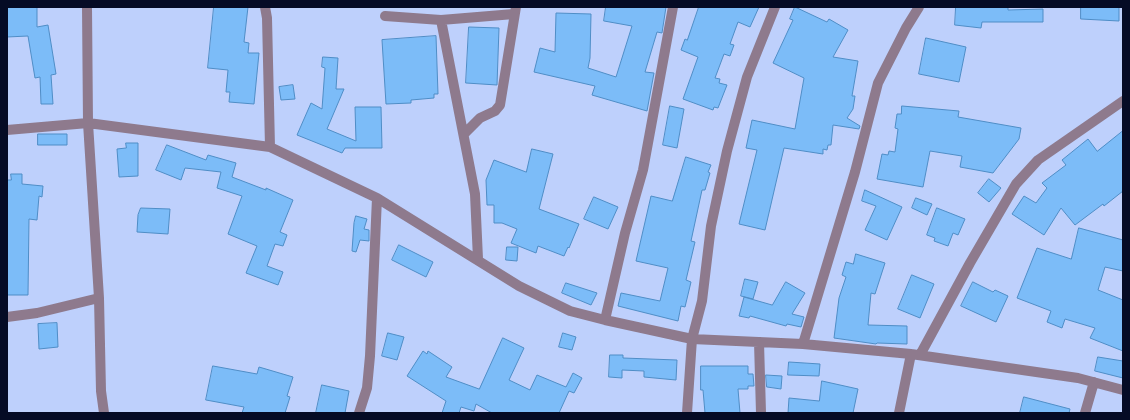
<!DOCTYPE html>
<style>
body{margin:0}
#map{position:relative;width:1130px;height:420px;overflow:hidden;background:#bed0fc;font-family:Helvetica,sans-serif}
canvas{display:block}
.frame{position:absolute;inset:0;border:8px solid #050b25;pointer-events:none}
</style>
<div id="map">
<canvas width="1130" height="420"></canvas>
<div class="frame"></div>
</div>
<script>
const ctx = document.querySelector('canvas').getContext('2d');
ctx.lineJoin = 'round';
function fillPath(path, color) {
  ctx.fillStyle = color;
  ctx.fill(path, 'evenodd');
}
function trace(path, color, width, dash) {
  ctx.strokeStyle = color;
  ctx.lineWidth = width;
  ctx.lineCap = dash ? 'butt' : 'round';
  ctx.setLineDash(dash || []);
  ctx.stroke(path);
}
const building = new Path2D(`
 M7 7H37V27L48 25 56 74 51 75 53 104H41L40 77 35 78 28 36 7 37Z
 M214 7H248L244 42 249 43 248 53H259L254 104 229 102 230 92H226L228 70 208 68Z
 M606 7H666L662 33 657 32 645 72 654 73 647 111 592 95 595 86 534 72 540 48 555 52 556 13 591 14 590 58 588 68 616 77 632 26 604 21Z
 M699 7H759L750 27 738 22 730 44 734 45 730 56 724 54 715 78 720 79 719 83 727 85 718 108 714 107 713 110 683 99 698 57 681 50 685 39 687 40Z
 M795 7 827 22 829 19 848 30 833 57 858 61 852 96H855L853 109 847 118 860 126 859 129 833 125 831 145H828L827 150 823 149V154L784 148 765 230 739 224 757 150 746 148 752 120 795 129 804 78 773 63 793 20 790 19Z
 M956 7H1008V10L1043 9V22H982L981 28 955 25Z
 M1081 7H1119V21L1081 19Z
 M469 27 499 28 497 85 466 83Z
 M436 36 438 94H434V98L411 100V103L386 104 382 40Z
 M926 38 966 47 959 82 919 74Z
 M323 57 338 58 336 89H344L327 129 356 141 355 107H381L382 148H345L342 153 297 135 311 103 322 109 325 68 322 67Z
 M293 85 295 99 281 100 279 87Z
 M670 106 684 109 677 148 663 145Z
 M902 106 959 111 958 117 1021 128 1019 139 993 173 960 167 962 156 930 151 923 187 877 179 882 154 888 155 889 151 895 152 898 129 895 128 897 114H901Z
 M1123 131V191L1104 206 1103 204 1075 225 1061 208 1044 235 1012 214 1024 196 1036 203 1047 188 1042 183 1066 165 1062 160 1088 139 1097 151Z
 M38 134H67V145H38Z
 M126 143H138V176L119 177 117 149 126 148Z
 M167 145 206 160 208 155 236 163 232 177 266 190V188L293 200 280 232 287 235 283 246 275 244 267 266 283 272 278 285 246 273 257 246 228 234 242 196 217 188 221 172 185 168 181 180 156 170Z
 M532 149 553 154 539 209 579 224 569 248 568 247 564 256 538 246 536 253 511 243 517 229 502 223H494V205H487L486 180 494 160 526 172Z
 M686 157 711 165 708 172 710 173 705 190H702L691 241 695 242 686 280 691 282 685 307 681 306 678 321 618 306 621 293 660 301 668 268 636 261 651 196 672 201Z
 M11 174H22V184L43 186 42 197 39 196 37 220 29 219 28 295H7V180H11Z
 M989 179 1001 188 989 202 978 193Z
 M865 190 902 207 887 240 865 230 876 206 862 201Z
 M594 197 618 207 608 229 584 219Z
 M916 198 932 204 927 215 912 208Z
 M141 208 170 209 168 234 137 232 138 215Z
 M937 208 965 219 958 235 953 233 948 246 934 241 935 238 927 235Z
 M356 216 367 219 364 229 369 230V241L360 240 356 252 352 251 354 223Z
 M1079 228 1123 240V271L1105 267 1098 290 1123 300V351L1090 338 1095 328 1065 319 1062 328 1047 322 1051 311 1017 298 1037 248 1071 259Z
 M399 245 433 262 426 277 392 260Z
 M507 247H518L517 261 506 260Z
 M856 254 885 263 875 294 871 293 868 325 907 326V344L877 343 876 344 834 338 839 298 846 277 842 275 846 262 853 264Z
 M912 275 934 284 920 318 898 309Z
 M745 279 758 282 753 299 741 296Z
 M786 282 805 293 792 314 804 317 801 327 787 324 786 326 750 316 749 318 739 316 744 297 772 305Z
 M973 282 993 292 995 290 1008 296 996 322 961 306Z
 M566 283 597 293 591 305 562 293Z
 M57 323 58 347 39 349 38 324Z
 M388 333 404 337 397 360 382 356Z
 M563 333 576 337 572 350 559 347Z
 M503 338 524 348 509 380 530 390 537 375 566 387 573 373 582 378 574 393 569 391 559 413H492L476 404 474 411 461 407 459 413H442L446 401 407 376 423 351 427 354 428 351 452 367 446 377 479 389Z
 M610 355H623V358L677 360 676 380 644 377V371L622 370V378L609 377Z
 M1098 357 1123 361V378L1095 371Z
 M789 362 820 364 819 376 788 375Z
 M213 366 257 374 259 367 293 377 287 396 290 397 285 413H242L244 407 206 400Z
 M701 366H748V374H753L754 386H748V389H738L740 413H705L703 390H701Z
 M766 375 782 376 781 389 767 387Z
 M822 381 858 389 853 413H788L789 398 819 401Z
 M322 385 349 391 345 413H316Z
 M1024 397 1070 409 1069 413H1020Z`);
const minor = new Path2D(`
 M87 7 88 123 99 298 101 391 104 413
 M265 7 267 18 270 147
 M385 16 441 20 514 14
 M441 20 475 194 478 259
 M7 130 88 123 270 147 377 198 519 286 570 311 605 320 692 339 803 344 911 354 1078 378 1123 390
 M464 134 480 118 495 111 500 105 516 7
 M7 317 37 313 99 298
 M605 320 625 233 643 170 673 7
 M759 342 761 413
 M803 344 855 172 878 83 906 28 919 7
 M920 355 970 263 1016 184 1038 160 1123 101
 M359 413 367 388 370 356 377 198
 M687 413 692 339 702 301 711 226 727 151 747 77 775 7
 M899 413 911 354
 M1085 413 1094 382`);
fillPath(building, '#7cbcf8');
trace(building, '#4f8dc6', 1);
trace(minor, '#8e7a8d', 10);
</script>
